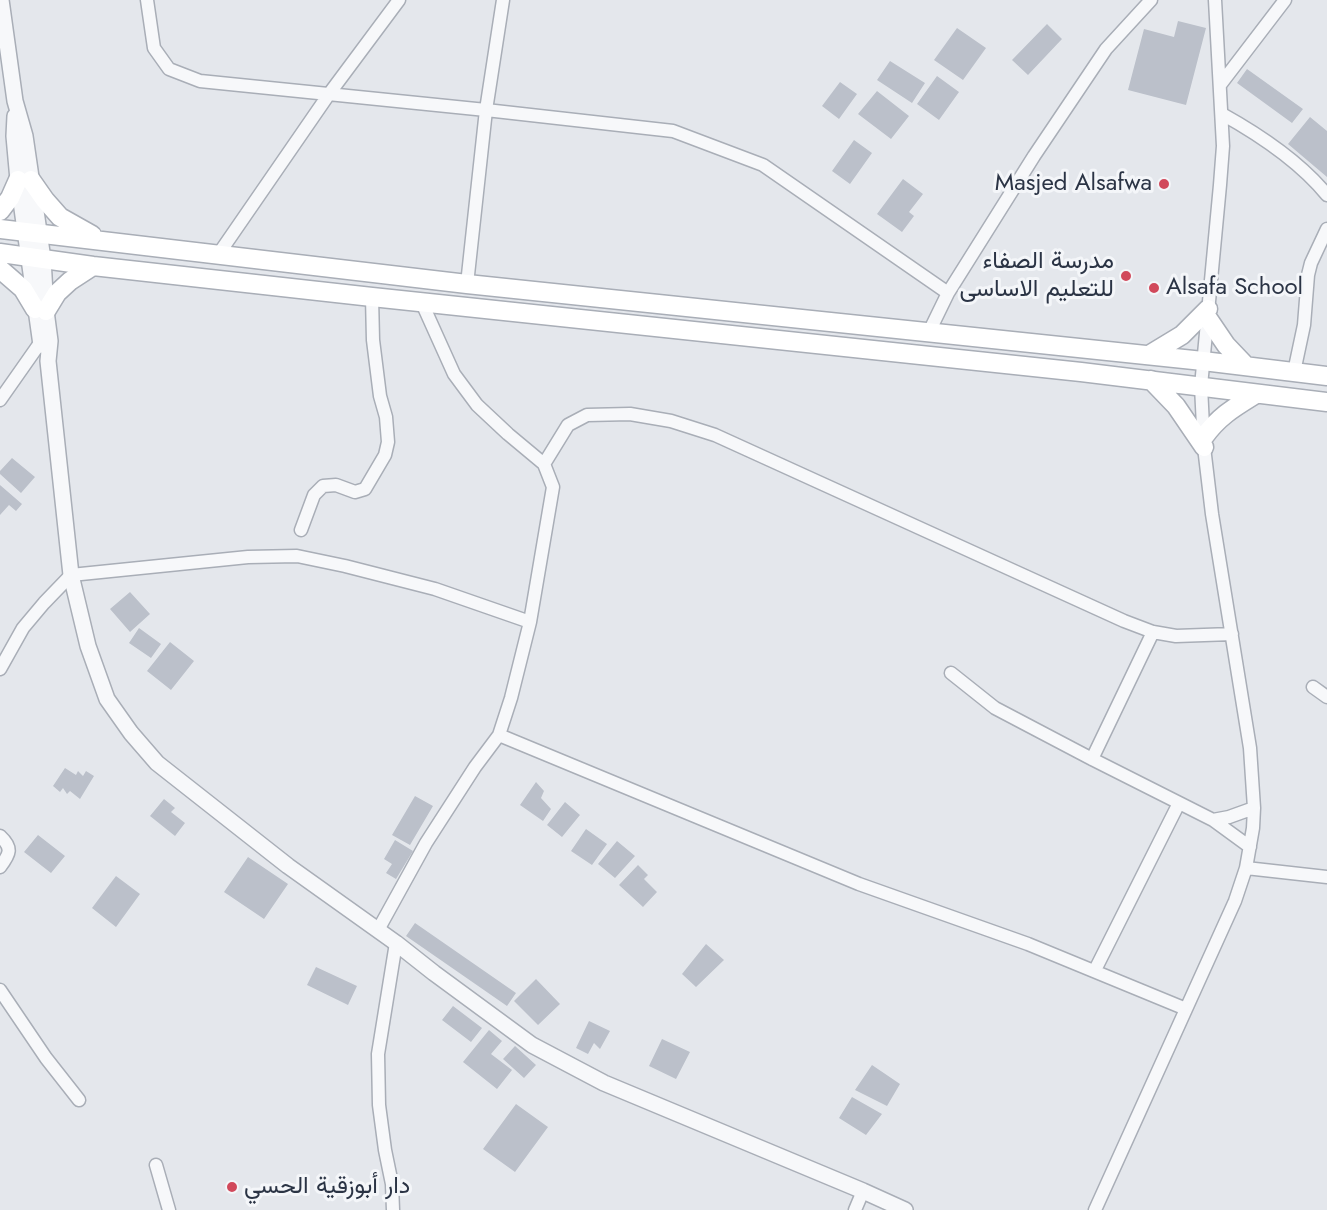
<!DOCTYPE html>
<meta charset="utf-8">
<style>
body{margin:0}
canvas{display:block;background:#e4e7ec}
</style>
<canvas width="1327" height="1210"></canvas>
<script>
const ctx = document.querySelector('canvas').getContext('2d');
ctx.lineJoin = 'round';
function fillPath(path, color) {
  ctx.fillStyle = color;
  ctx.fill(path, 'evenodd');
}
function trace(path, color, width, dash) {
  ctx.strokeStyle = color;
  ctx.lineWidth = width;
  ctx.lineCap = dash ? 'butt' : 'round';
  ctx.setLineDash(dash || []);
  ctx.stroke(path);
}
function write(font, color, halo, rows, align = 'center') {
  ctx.font = font + ' Jost,Vazirmatn,sans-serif';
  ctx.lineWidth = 6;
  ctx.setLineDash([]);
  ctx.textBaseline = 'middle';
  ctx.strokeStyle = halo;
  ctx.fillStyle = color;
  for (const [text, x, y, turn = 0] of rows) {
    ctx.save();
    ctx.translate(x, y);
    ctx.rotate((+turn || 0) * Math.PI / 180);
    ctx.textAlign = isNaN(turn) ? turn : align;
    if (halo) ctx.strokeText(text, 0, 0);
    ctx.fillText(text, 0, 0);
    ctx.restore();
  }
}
const building = new Path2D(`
 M1178 21 1206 28 1186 105 1128 90 1144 29 1174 37Z
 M1047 24 1062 39 1028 75 1012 60Z
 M957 28 986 48 963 80 934 60Z
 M890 61 925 83 912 103 877 80Z
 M1247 69 1303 109 1292 123 1237 83Z
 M937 76 959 92 939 120 917 104Z
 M840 82 857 94 839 119 822 106Z
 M877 91 909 116 891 139 858 114Z
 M1310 117 1327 131V177L1288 144Z
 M854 140 872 153 850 184 832 171Z
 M903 179 923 194 909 212 914 216 902 232 877 214Z
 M12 458 35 477 21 493 0 474V471Z
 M0 485 22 504 16 511 9 505 0 515Z
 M130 592 150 614 130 632 110 609Z
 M139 628 161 644 151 658 129 643Z
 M170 642 194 661 171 690 147 671Z
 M65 768 76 775 78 771 83 776 86 771 94 776 80 799 70 791 67 794 63 788 60 792 53 786Z
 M536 782 544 791 541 798 551 809 543 821 520 805Z
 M415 796 433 806 410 845 392 835Z
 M164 799 175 808 171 812 185 823 175 836 150 816Z
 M565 802 580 815 562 837 547 825Z
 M586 829 607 844 592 865 571 851Z
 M38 835 65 856 51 873 24 852Z
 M395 840 413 851 396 879 386 873 392 864 384 859Z
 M617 841 635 856 615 878 598 864Z
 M248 857 288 884 264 919 224 892Z
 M638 865 648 875 644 879 657 892 643 907 619 885Z
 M116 876 140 894 116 927 92 908Z
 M415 923 516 993 507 1006 406 936Z
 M706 944 724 960 696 987 682 974Z
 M316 967 357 986 348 1005 307 985Z
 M536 979 560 1004 538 1025 514 1001Z
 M453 1006 482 1028 471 1042 442 1020Z
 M589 1021 610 1031 600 1049 594 1043 588 1054 576 1048Z
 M489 1030 502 1041 491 1054 512 1070 497 1089 463 1062Z
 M662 1039 690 1052 676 1079 649 1066Z
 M515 1046 536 1065 524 1078 503 1059Z
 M872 1065 900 1084 887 1106 855 1090Z
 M852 1097 882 1114 866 1135 839 1118Z
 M516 1104 548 1127 515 1172 483 1149Z`);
const minor = new Path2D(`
 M147 0 154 48 169 69 200 81 486 110 673 131 763 165 948 293
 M1220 85 1285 0
 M1222 114C1258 134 1300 162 1327 195
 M218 255 329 94 399 0
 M467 284 486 110 503 0
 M929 332 948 293 1034 156 1106 49 1151 0
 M1294 372 1304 325 1308 275 1311 263 1327 229
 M0 400 40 343 46 341
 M544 464 568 425 587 415 630 414 671 421 715 435 1124 621 1153 632 1176 636 1232 634
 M301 530 314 495 323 486 336 485 355 492 365 489 385 455 388 442 386 417 380 396 373 340 372 297
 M0 669 23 628 44 603 71 575 248 557 297 556 345 566 435 589 530 622
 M951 673 995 708 1092 759 1213 820 1229 817 1254 808
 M1313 687 1327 697
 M499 735 859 884 1028 944 1186 1009
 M1092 759 1153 632
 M1213 820 1250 847
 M0 836C13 848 10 854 0 867
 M1246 868 1327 877
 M378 930 426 843 475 767 499 735 511 698 530 622 553 487 544 464 508 434 477 405 454 374 422 303
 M1095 970 1179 803
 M0 990 46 1058 79 1100
 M156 1165 169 1210
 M393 1210 392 1184 385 1150 379 1105 378 1054 396 943
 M855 1210 863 1191
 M1095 1210 1235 901 1246 868 1253 828 1254 808 1250 748 1212 514 1204 447 1201 386 1220 185 1223 146 1215 0`);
const tertiary = new Path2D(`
 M1 0 15 101 25 136 43 259 46 311 50 341 48 361 71 575 88 646 107 699 131 733 157 763 288 866 396 943 434 973 532 1045 604 1083 863 1191 905 1210
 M15 116 14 136 18 180 41 345`);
const secondary = new Path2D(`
 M31 180 45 200 60 217 92 235
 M0 211 10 198 18 180
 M0 229 467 284 1203 361 1327 376
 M0 253 93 266 372 297 1081 372 1327 402
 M0 269 23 289 35 309
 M46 311 57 293 70 281 93 266
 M1207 317 1226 345 1246 366
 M1149 355 1182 335 1208 309
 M1151 380 1176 406 1204 447
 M1204 437C1219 416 1235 407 1256 394`);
const markers = [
 [1164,184,6,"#d1495b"],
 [1126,276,6,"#d1495b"],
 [1154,288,6,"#d1495b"],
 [232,1187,6,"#d1495b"]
];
const poiNames = [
 ["Masjed Alsafwa",1152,184],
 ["مدرسة الصفاء",1114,262],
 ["للتعليم الاساسى",1114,290],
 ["Alsafa School",1166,288,"left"],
 ["دار أبوزقية الحسي",244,1187,"left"]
];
fillPath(building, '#bbc0ca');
trace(minor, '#a9aeb7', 15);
trace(tertiary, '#a9aeb7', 18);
trace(secondary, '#a9aeb7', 21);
trace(minor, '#f7f8fa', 12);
trace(tertiary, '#f7f8fa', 15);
trace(secondary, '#fff', 18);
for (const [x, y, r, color] of markers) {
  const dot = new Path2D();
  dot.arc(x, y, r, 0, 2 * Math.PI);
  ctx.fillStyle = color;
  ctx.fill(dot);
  trace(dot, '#f4f6f9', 2);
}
write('24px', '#2b3445', '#f4f6f9', poiNames, 'right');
</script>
